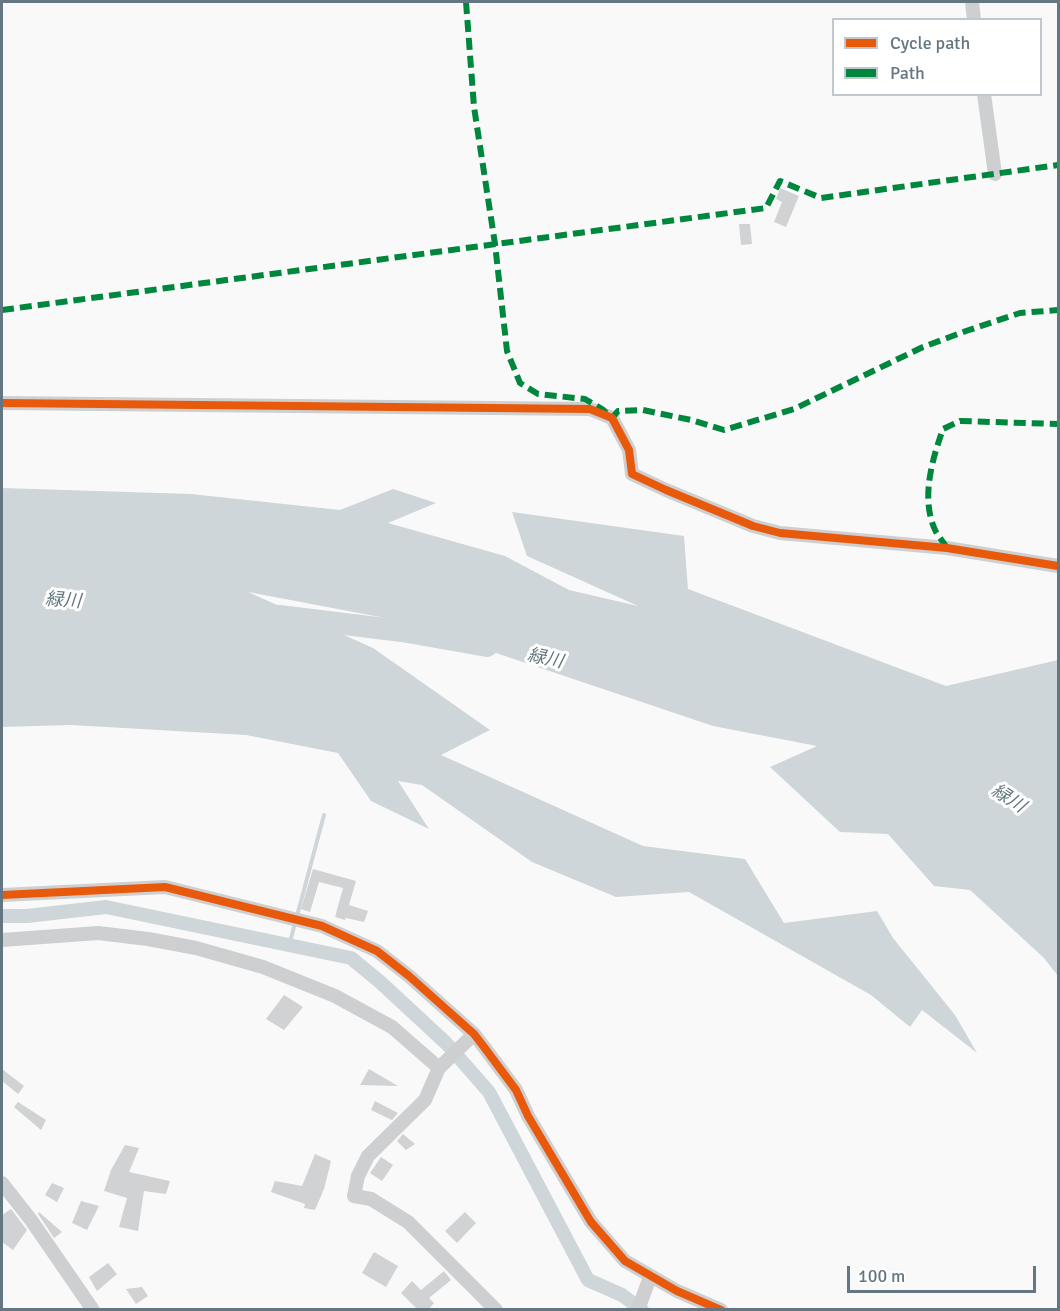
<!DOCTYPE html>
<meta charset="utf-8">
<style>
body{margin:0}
#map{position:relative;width:1060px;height:1311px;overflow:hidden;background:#f9f9f9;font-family:Signika,sans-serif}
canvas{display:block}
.frame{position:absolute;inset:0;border:3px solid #657683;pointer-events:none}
.legend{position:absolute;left:832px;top:18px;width:210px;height:78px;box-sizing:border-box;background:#fff;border:2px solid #c1c8cd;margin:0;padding:8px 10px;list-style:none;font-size:18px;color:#657683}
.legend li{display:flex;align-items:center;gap:12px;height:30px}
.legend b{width:30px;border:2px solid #c1c8cd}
.scale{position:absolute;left:847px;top:1266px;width:189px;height:27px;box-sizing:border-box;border:3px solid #657683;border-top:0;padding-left:8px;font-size:18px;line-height:21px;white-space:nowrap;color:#657683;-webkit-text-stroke:4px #fff;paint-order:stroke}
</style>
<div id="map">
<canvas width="1060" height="1311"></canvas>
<div class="frame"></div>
<ul class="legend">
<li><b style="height:8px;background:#e8590c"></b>Cycle path</li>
<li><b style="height:8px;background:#00873e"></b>Path</li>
</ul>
<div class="scale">100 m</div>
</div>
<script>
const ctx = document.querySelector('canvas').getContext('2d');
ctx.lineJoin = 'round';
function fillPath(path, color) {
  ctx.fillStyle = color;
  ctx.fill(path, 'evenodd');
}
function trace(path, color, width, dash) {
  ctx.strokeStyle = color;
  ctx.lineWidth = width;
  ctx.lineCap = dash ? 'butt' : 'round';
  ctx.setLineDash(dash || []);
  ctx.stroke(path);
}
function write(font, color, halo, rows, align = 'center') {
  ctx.font = font + ' Signika,"Noto Sans JP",sans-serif';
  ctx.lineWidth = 6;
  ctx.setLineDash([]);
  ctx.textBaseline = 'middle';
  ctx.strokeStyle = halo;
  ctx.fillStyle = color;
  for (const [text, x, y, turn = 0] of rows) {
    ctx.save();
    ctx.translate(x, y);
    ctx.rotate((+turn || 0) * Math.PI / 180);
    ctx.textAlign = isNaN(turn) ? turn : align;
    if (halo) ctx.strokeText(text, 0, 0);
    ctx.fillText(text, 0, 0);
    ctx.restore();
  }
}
const water = new Path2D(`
 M2 488 191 494 340 510 393 489 436 503 388 523 505 556 569 590 638 606 527 556 512 512 684 536 688 589 946 686 1058 660V976L1044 958 970 890 934 886 888 834 840 832 770 767 817 746 713 726 401 621 248 592 373 648 490 730 441 755 643 846 745 859 784 923 877 911 893 938 955 1015 977 1053 922 1010 910 1027 871 995 689 892 616 897 532 862 422 785 398 781 429 829 371 801 338 753 246 735 71 725 2 727Z`);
const stream = new Path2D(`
 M297 916 324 815
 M289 946 295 923`);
const canal = new Path2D(`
 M2 916H27L106 907 351 958 379 981 446 1043 489 1092 588 1280 622 1295 642 1310`);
const river = new Path2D(`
 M279 616 402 631 487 646`);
const building = new Path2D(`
 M780 188 799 196 786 227 774 222 782 202 776 199Z
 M739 224H750L752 244 741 245Z
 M313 869 356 881 349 905 368 911 364 922 346 918 345 920 335 917 343 888 319 882 310 912 301 909Z
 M284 995 303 1007 284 1030 266 1019Z
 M2 1069 24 1086 18 1094 2 1081Z
 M369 1069 398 1086 360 1085Z
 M375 1101 398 1113 392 1120 371 1110Z
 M18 1102 46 1120 41 1130 14 1107Z
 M403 1134 415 1144 406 1150 397 1141Z
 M125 1145 139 1148 129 1172 170 1181 166 1194 144 1191 138 1231 119 1227 127 1198 104 1191 111 1170Z
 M315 1154 331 1161 324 1189 315 1210 304 1208 305 1204 271 1192 275 1181 302 1186Z
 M381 1157 393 1165 382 1181 370 1173Z
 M52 1183 64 1188 57 1202 45 1195Z
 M81 1201 99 1206 87 1230 72 1223Z
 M11 1209 27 1230 13 1250 2 1242V1215Z
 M39 1212 62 1232 54 1238 38 1214Z
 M465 1212 476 1223 457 1243 445 1231Z
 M374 1252 398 1266 386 1287 362 1273Z
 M108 1263 117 1274 97 1291 89 1277Z
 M444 1271 451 1280 429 1298 434 1303 428 1310H418L401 1293 412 1281 421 1290Z
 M142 1287 148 1296 136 1304 126 1289Z`);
const street = new Path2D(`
 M972 2 974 20
 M984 94 995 174
 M2 403 590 409 612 418 629 450 632 474 666 490 753 526 780 533 947 548 1058 566
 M2 895 165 887 322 926 377 951 409 976 474 1034 484 1047 516 1090 528 1116 591 1222 625 1261 677 1291 721 1310
 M2 940 98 933 148 939 196 948 263 967 335 996 392 1027 439 1068
 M474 1034 439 1068 425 1100 368 1156 358 1176 354 1196 371 1199 408 1222 496 1310
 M2 1183 31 1220 93 1310
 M638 1310 650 1277`);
const quiet = new Path2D(`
 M466 2 474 107 495 244 507 351 520 383 538 394 585 399 602 409 612 418 618 411 643 410 691 420 724 430 794 409 923 347 966 331 1020 313 1058 310
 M2 310 766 208 780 181 821 198 1058 165
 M947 548C944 543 939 537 936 532 920 500 932 460 943 429L960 421 1058 424`);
const cycleway = new Path2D(`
 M2 403 590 409 612 418 629 450 632 474 666 490 753 526 780 533 947 548 1058 566
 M2 895 165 887 322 926 377 951 409 976 474 1034 484 1047 516 1090 528 1116 591 1222 625 1261 677 1291 721 1310`);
const waterNames = [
 ["緑川",63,601,4],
 ["緑川",545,659,12],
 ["緑川",1008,799,33]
];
fillPath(water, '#ced6d9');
trace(stream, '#ced6d9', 4);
trace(canal, '#ced6d9', 14);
trace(river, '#ced6d9', 22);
fillPath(building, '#d0d2d3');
trace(street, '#cecfd0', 14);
trace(quiet, '#00873e', 6, [12, 6]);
trace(cycleway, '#e8590c', 8);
write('italic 18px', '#60757c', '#fff', waterNames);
</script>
